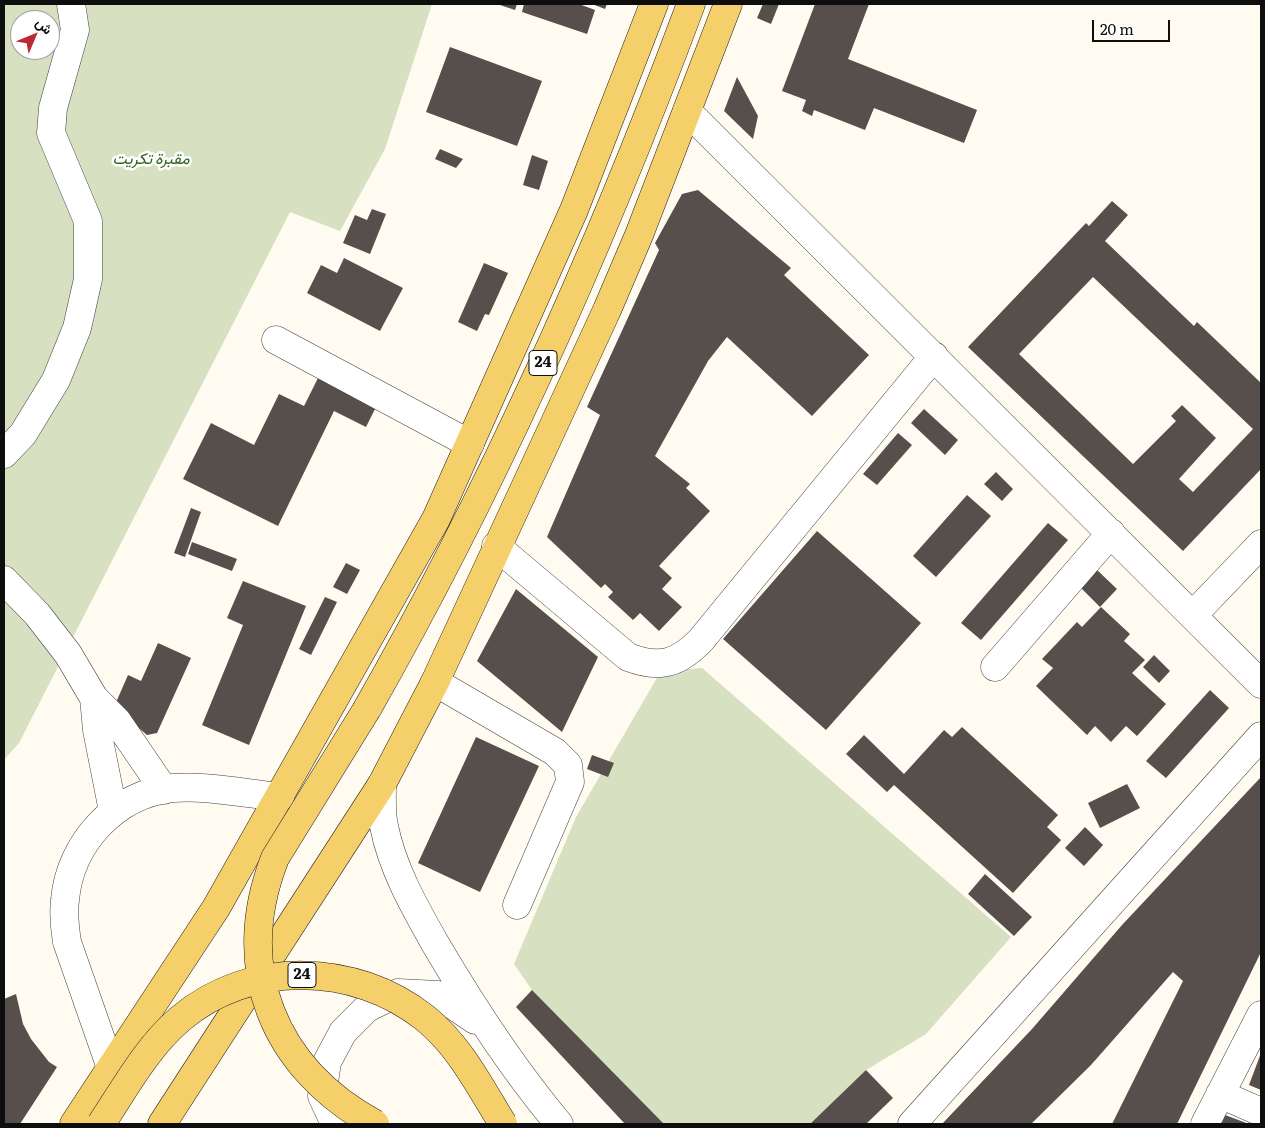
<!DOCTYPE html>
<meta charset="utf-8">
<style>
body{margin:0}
#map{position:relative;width:1265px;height:1128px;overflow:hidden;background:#fffbf0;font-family:Literata,Vazirmatn,serif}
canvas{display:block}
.frame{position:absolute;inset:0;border:5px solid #0e0e0e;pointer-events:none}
.north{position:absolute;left:10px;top:10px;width:50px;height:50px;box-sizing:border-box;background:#fff;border:1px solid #9f9f9f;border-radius:50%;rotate:45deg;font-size:14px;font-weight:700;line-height:20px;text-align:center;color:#0e0e0e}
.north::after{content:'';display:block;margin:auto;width:18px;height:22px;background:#bb2934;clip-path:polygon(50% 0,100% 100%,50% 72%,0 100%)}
.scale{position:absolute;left:1092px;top:20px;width:78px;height:22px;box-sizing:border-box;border:2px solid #0e0e0e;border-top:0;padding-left:6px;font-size:15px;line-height:18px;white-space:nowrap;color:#0e0e0e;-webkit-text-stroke:4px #fff;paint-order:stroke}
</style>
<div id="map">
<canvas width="1265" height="1128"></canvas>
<div class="frame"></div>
<div class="north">ش</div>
<div class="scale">20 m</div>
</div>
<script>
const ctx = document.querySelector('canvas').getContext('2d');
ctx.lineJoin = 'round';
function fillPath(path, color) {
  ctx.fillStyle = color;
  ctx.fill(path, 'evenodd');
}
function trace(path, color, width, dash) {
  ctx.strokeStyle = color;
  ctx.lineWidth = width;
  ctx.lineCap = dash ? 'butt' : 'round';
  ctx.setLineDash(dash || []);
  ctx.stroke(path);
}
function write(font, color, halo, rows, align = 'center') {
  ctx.font = font + ' Literata,Vazirmatn,serif';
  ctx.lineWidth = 5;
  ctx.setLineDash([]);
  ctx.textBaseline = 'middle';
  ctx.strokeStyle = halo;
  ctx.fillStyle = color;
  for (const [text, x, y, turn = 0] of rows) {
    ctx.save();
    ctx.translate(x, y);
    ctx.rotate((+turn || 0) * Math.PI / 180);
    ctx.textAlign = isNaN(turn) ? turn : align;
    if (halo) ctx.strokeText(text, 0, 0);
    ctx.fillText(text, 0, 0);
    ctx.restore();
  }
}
const cemetery = new Path2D(`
 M4 4H432L385 149 340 231 290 212 19 743 4 760ZM20 20H50V50H20Z
 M702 668 1011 937 926 1034 866 1070 810 1124H664L532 990 514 964 576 817 661 671Z`);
const building = new Path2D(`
 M497 4H517L515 10Z
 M524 4H579L595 10 587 34 522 12Z
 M592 4H607L605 9Z
 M763 4H779L771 24 757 18Z
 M815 4H869L848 59 977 110 964 143 874 108 865 130 814 110 812 116 802 111 806 100 782 91Z
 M450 47 542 81 517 146 426 112Z
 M737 77 758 116 753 139 724 111Z
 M440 149 463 159 456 168 435 159Z
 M532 155 548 161 539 190 523 185Z
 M698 190 791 268 784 275 869 355 812 416 727 337 708 361 655 456 690 484 686 488 710 511 659 566 672 578 662 589 682 607 659 631 640 613 633 620 608 597 613 592 605 584 601 588 547 537 600 415 587 407 659 250 655 243 682 194Z
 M1112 201 1128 215 1105 241 1194 326 1197 322 1261 383V469L1183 551 968 347 1086 223 1089 226ZM1093 277 1253 429 1193 492 1179 479 1216 438 1182 405 1171 416 1176 421 1133 464 1019 354Z
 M372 209 386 214 370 254 343 243 355 215 367 220Z
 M344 258 403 288 380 331 307 293 321 265 337 273Z
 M484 263 508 273 489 315 485 314 477 331 458 322Z
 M318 378 376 407 366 427 334 411 278 526 183 479 211 423 254 445 279 394 304 406Z
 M924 409 958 440 945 455 911 423Z
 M898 433 912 445 877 485 863 474Z
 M996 472 1013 489 1002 501 984 484Z
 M967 495 991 516 936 577 913 556Z
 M191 508 201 512 185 557 174 553Z
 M1048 523 1068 540 981 640 961 623Z
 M817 531 921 623 826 730 723 639Z
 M192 542 237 559 232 571 188 554Z
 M346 563 360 570 347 594 333 587Z
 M1097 570 1117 589 1100 607 1081 588Z
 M243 581 306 606 249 745 202 725 243 625 227 618Z
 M516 589 598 657 562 732 477 661Z
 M325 597 337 602 311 655 299 649Z
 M1101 607 1130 634 1124 641 1145 660 1132 673 1166 704 1137 736 1126 726 1111 742 1095 726 1087 735 1036 686 1053 668 1042 659 1077 622 1082 627Z
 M158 643 191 658 157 733 147 735 114 707 128 675 141 681Z
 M1154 655 1170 671 1159 683 1143 667Z
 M1210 690 1229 708 1166 778 1146 761Z
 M962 727 1058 815 1047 827 1061 840 1013 893 894 785 887 792 846 754 864 735 904 774 944 730 952 737Z
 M476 737 539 766 480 892 418 863Z
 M592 755 614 763 608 777 587 769Z
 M1261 777V952L1177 1124H1112L1183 981 1173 972 1091 1065 1031 1124H942L1032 1029 1122 925Z
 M1127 784 1140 808 1100 828 1088 803Z
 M1085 827 1103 845 1084 866 1065 848Z
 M985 874 1032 917 1014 936 968 894Z
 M532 990 664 1124H625L516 1007Z
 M16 994 23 1024 31 1039 49 1062 57 1067 20 1124H4V999Z
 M1261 1053V1090L1249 1085Z
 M866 1070 893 1098 866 1124H810Z
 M1225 1115 1249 1124H1221Z`);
const minor = new Path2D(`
 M687 111 1261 684
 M276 340 470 444
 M4 454 23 434 56 380 77 328 88 279V221L51 133 53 108 75 30 71 4
 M496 546 628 657C659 669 678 664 701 640L934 356
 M4 580 37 614 68 654 94 698 117 721 164 790
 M1193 615 1261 544
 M995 667 1111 533
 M435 682 555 752 568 765 570 782 517 905
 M94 698 97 730 113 811
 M382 784C382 798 381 813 384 826 392 868 415 908 436 945 473 1008 512 1068 559 1124
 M111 1068 67 942C65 929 63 915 65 900 70 843 115 794 173 788 204 785 248 794 280 797
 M1220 1094 1261 1112
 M335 1124 322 1096 327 1062 343 1032 367 1008 398 993 438 995 475 1020
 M912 1124 1261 736
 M1205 1124 1261 1015`);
const major = new Path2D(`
 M367 709C495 484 601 246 691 4
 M74 1124 216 908 436 519 574 210 654 4
 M162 1124 382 784 435 682 607 310 639 235 728 4`);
const majorBridge = new Path2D(`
 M367 709 275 858C232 968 273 1068 375 1124
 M101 1124C125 1088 147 1047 180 1019 249 960 355 962 425 1018 460 1046 480 1087 503 1124`);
const shields = [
 [543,363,28],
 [302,975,28]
];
const shieldNames = [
 ["24",543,363],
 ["24",302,975]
];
const parkNames = [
 ["مقبرة تكريت",151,159]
];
fillPath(cemetery, '#d7e0c1');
fillPath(building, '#574f4b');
trace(minor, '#414141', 29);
trace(major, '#1f1f1f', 29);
trace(minor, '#fff', 28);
trace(major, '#f5cf6a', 28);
trace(majorBridge, '#1f1f1f', 29, []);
trace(majorBridge, '#f5cf6a', 28);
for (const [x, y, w] of shields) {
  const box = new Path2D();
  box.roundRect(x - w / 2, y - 12.5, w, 25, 4);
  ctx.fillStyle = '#fff';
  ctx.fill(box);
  trace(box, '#0e0e0e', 1);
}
write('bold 15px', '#0e0e0e', null, shieldNames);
write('italic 16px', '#306520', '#fff', parkNames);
</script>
